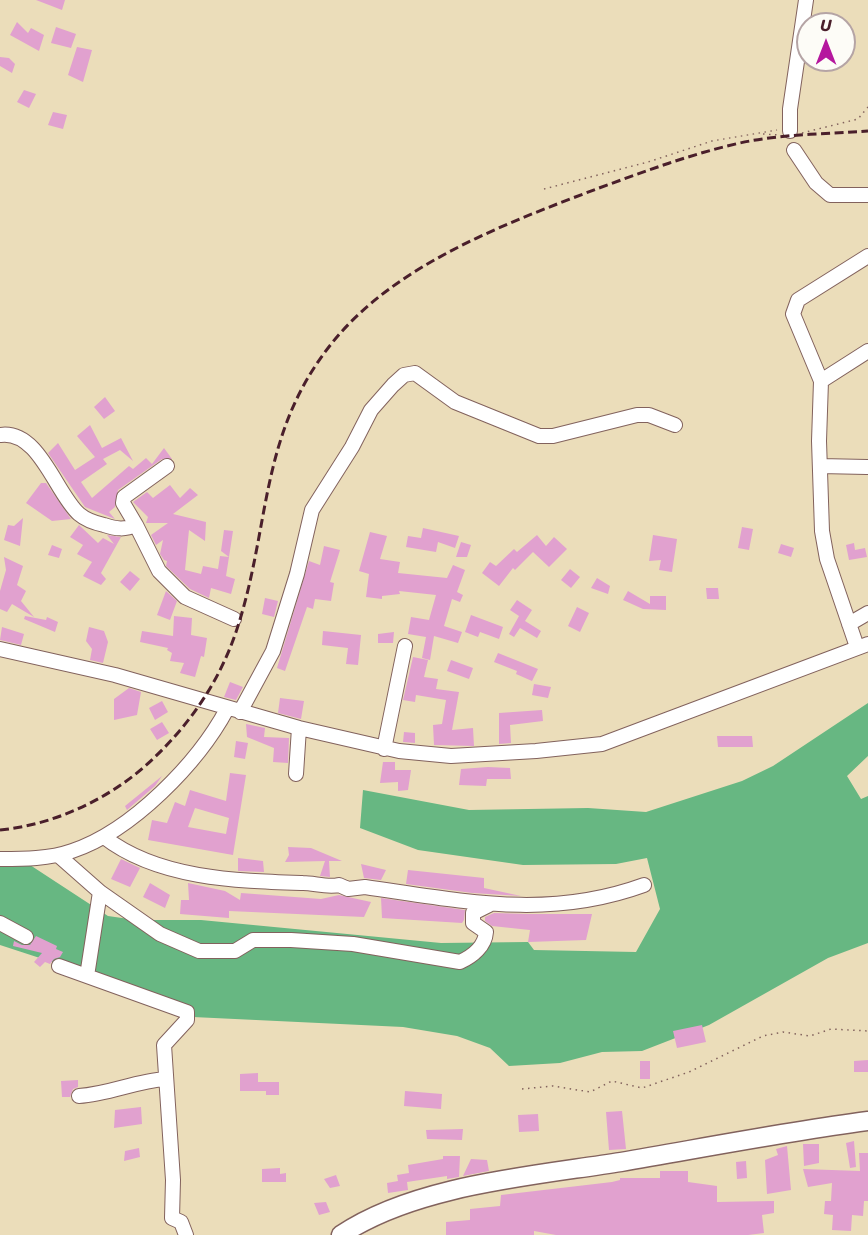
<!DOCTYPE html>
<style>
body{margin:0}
#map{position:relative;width:868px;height:1235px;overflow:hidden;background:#ebddba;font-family:Sriracha,sans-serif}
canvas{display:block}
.north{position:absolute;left:796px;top:12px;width:60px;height:60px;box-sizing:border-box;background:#fdfcf7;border:2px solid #b5a4a5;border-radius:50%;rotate:0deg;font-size:16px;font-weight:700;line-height:24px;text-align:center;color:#4a1f2b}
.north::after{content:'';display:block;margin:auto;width:21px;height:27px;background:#b5179e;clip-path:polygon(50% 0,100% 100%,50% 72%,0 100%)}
</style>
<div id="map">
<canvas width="868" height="1235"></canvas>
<div class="north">U</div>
</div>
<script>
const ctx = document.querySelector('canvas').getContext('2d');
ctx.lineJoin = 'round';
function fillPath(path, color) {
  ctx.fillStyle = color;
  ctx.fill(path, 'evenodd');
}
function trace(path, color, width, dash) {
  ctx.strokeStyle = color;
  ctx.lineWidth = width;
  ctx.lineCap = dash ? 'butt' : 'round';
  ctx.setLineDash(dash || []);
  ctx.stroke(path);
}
const forest = new Path2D(`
 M868 703V756L847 776 861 799 868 796V943L828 958 709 1025 642 1051 602 1052 560 1063 509 1066 490 1048 457 1036 403 1027 193 1017 147 993 0 945V862L30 865 108 916 136 920H201L441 943 528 942 534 950 636 952 660 909 647 858 616 864 523 865 418 850 360 828 363 790 469 810 588 808 646 812 742 781 773 766Z`);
const building = new Path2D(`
 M36 0H65L62 10Z
 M17 22 28 33 31 28 44 35 39 51 10 35Z
 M56 27 76 34 71 48 51 43Z
 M77 47 92 50 83 82 68 75Z
 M0 57 9 58 15 64 12 73 0 66Z
 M24 90 36 94 29 108 17 102Z
 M53 112 67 115 63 129 48 125Z
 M105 397 115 411 104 419 94 407Z
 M90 425 102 448 121 438 133 461 120 450 103 459 107 464 81 482 92 498 129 466 133 469 146 458 152 464 164 448 172 459H162L118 490 115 507 109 512 115 519 85 507 48 453 58 443 75 470 95 457 77 436Z
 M41 483H46L71 519 52 521 26 503Z
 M170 485 180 498 190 488 198 495 173 514 206 522 205 541 189 530 185 570 201 574 203 566 218 569 220 556 229 557 226 576 235 579 231 594 211 588 209 598 190 589 166 566 167 561 164 560 160 554 163 540 156 545 151 535 168 523H146L148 517 133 502 147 492 153 498Z
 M23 518 20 546 4 540 8 525 14 526Z
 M79 525 98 543 103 538 114 544 107 535 121 537 101 573 106 579 101 585 83 576 92 562 77 554 83 545 70 537Z
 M742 527 753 529 749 550 738 548Z
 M423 528 459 536 455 548 438 542 436 552 406 547 408 536 421 538Z
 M224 530 233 531 229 557 221 551Z
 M370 532 387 536 380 559 400 562 398 573 447 578 453 565 465 570 457 592 463 595 460 602 452 599 444 626 462 632 458 643 434 636 430 660 422 658 426 637 408 634 411 617 429 620 436 595 399 591 400 594 382 596V599L366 597 369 574 359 571Z
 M537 535 546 546 554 537 567 549 549 567 533 552 515 570 513 568 499 586 482 573 490 562 496 566 514 549 517 552Z
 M653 535 677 539 672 572 659 570 661 560 649 561Z
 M461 542 471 545 467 557H456Z
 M854 543 855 550 865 548 867 557 849 560 846 545Z
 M781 544 794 548 791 557 778 553Z
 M52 545 62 549 59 558 48 555Z
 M324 546 340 550 330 582 334 583 331 601 315 599 313 609 307 607 285 671 277 668 309 561 320 565Z
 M4 557 23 566 17 585 26 591 21 601 34 617 12 604 7 612 0 609V591L6 570Z
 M570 569 580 577 571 588 561 580Z
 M130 571 140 579 130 591 120 582Z
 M597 578 610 586 608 594 591 588Z
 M706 588H718L719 599H707Z
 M166 591 177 601 170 620 157 615Z
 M628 591 650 604V596H666V610L643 609 623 600Z
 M265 598 278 601 274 617 262 614Z
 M517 600 532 610 525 621 541 631 537 638 520 628 514 637 509 634 519 616 510 610Z
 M577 607 589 613 580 632 568 626Z
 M471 615 503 627 499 639 480 632 478 637 465 632Z
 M25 616 46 620 47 617 58 622 55 632 24 619Z
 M174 616 192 618 191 635 207 638 204 657 201 656 195 677 180 673 184 663 170 661 172 653 167 650 168 648 140 642 142 631 173 636Z
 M2 627 24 634 21 645 0 640Z
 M89 627 104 631 108 642 103 663 90 660 92 649 86 641Z
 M323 631 361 635 358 665 346 664 348 648 322 645Z
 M394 632 393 643H378V634Z
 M498 653 538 669 532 681 516 674 517 671 494 662Z
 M413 657 428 660 424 677 438 679 436 689 459 692 452 730 473 728 474 746 434 745 433 725 442 724 446 700 416 695 415 702 403 700Z
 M451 660 473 668 469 679 447 671Z
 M230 682 243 687 236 700 224 697Z
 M534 684 551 687 548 698 532 695Z
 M129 688 141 692 137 715 114 720V699Z
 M280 698 304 701 301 719 278 713Z
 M162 701 168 712 155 720 149 708Z
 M542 710 543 721 510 725 511 743 499 744V713Z
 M162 722 169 733 157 740 150 729Z
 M246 724 265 728 264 737 289 738 288 763 273 762 274 748 247 737Z
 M404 732 415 733V743L403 742Z
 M717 736H752L753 747H718Z
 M236 741 248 743 245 759 234 757Z
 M383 762H395V770H411L408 790 398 791V782L380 783Z
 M488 767 510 768 511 779H487L486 786 459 785 461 769Z
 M230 773 246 775 233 855 148 840 152 820 167 823 175 802 185 806 190 790 226 801ZM195 808 229 818 226 834 188 827Z
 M162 776 155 786 127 810 125 806Z
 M288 847 311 848 342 861H329L330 877 320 876 325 861 285 862 289 855Z
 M238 858 263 861 264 872 238 871Z
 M121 859 140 868 130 887 111 879Z
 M361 864 386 870 381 880 364 878Z
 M408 870 484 878V888L521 896 472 893 406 884Z
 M150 883 170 895 165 908 143 897Z
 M188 883 225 891 240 900 241 893 321 899 339 895 371 902 364 917 229 911V918L180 914 181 900H189Z
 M381 898 465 910 464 920 462 923 382 918Z
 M494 913 528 914H592L586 940 528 942 530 930 492 926 485 921V917Z
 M36 936 57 946 56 949 63 952 60 957 54 959 50 964 45 962 40 967 34 962 42 953 13 946 14 941 22 945H30Z
 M702 1025 706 1042 677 1048 673 1031Z
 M868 1060V1072H854V1061Z
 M640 1061H650V1079H640Z
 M258 1073V1082H279V1095H266V1091H240V1074Z
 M78 1080V1087L73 1089 70 1097H62L61 1081Z
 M405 1091 442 1094 441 1109 404 1106Z
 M141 1107 142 1124 114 1128 115 1110Z
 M622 1111 626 1149 609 1150 606 1112Z
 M538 1114 539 1131 519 1132 518 1115Z
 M463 1129 462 1140 427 1139 426 1130Z
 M854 1141 856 1167 850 1168 846 1143Z
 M803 1144H819V1163L804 1166Z
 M787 1146 791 1190 767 1194 765 1160 778 1155 776 1149Z
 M139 1148 140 1157 124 1161 125 1151Z
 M859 1153H868V1201H864L863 1216 852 1215 851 1231 832 1230 833 1215 824 1214 825 1201H831L832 1183 808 1187 803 1169 860 1171Z
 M443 1156H460L459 1177 447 1179V1176L407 1182 408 1190 388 1193 387 1183 398 1181 397 1175 409 1173 408 1165 443 1159Z
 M471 1159 487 1160 489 1171 463 1176Z
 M746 1161 747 1178 737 1179 736 1162Z
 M280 1168V1174L286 1173V1182H262V1169Z
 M660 1171H688V1182L717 1186V1202L774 1201V1213L762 1215 764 1233 748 1235H556L534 1231V1235H446V1222L470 1220V1209L500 1206 501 1195 612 1182 620 1180V1178H660Z
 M336 1175 340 1186 330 1188 324 1179Z
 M326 1202 330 1212 319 1215 314 1203Z`);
const path = new Path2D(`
 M802 133 858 119 868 107
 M763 134 779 135
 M544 189 648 162 712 141 777 130
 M522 1089 553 1086 590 1092 612 1081 642 1088 689 1072 763 1036 783 1032 810 1036 831 1029 868 1031`);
const minor = new Path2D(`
 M790 131V109L806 0
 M794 150 816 183 830 195H868
 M821 381 868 351
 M0 435C39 429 56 494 79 514 86 520 95 523 104 525 116 529 125 530 136 525L123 503 124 497 167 466
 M820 466 867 467
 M136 525 159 571 185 597 234 619
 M849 624 868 613
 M857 647 827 559 822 531 819 441 821 381 793 314 798 300 868 256
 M0 649 115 675 299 728 399 751 451 756 536 751 602 744 868 644
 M240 712 273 651 297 574 312 510 352 447 371 410 393 385 404 375 415 373 455 402 539 436H553L637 415H649L675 425
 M384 749 405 646
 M296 774 299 728
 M104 837C158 879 237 881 303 883 314 883 328 888 339 885L348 889 365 887C463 901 548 920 644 885
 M58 855 100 892 160 934 199 951H235L253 940H291L353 944 460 962C473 956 485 946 486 932L473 923V913L489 905
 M0 859C24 859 49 859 72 851 132 831 198 763 227 709
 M0 923 26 937
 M59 966 187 1012V1020L164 1045 173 1180 172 1218 181 1222 186 1235
 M87 976 100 892
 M79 1096C110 1094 135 1081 166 1079`);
const major = new Path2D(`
 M341 1235C415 1185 533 1176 621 1162 703 1148 785 1132 868 1121`);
const rail = new Path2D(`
 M0 830C52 825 105 801 144 767 186 730 218 685 236 632 271 528 258 435 332 343 395 264 507 223 599 188 646 171 691 154 740 143 781 134 826 134 868 131`);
fillPath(forest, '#67b782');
fillPath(building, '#e1a1cf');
trace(minor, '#82625d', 16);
trace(major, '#82625d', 21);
trace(path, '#82625d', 1.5, [1.5, 4.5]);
trace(minor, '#fff', 14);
trace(major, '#fff', 18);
trace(rail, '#4a1f2b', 3, [9, 4.5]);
</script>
